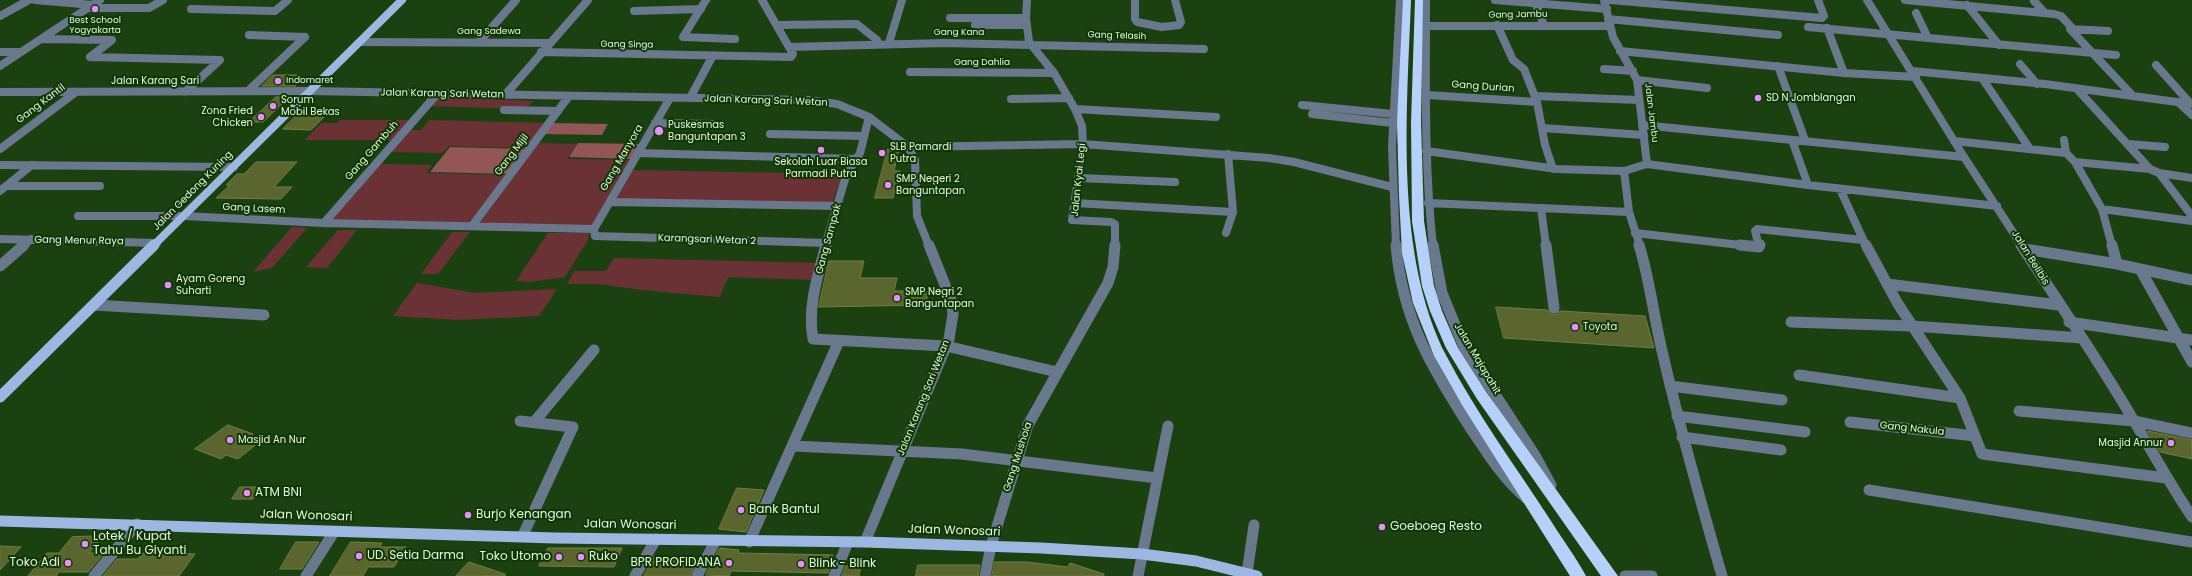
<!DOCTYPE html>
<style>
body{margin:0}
canvas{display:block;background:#1c4111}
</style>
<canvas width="2192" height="576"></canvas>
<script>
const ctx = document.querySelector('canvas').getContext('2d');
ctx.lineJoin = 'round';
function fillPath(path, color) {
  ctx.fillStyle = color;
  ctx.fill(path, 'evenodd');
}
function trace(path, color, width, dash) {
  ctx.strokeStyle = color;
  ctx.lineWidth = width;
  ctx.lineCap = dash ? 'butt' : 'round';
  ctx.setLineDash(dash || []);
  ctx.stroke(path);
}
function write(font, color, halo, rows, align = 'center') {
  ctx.font = font + ' Poppins,sans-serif';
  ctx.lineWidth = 4;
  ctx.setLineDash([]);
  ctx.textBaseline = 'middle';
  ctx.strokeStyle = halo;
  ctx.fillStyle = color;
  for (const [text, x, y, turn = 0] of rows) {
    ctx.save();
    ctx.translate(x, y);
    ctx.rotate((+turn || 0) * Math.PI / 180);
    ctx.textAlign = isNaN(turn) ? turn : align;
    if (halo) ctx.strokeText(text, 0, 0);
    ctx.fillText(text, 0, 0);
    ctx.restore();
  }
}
const green = new Path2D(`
 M438 97 533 101 526 109 430 106Z
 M340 120H409L391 140H305L321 123H337Z
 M429 120 547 123 529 148 449 146 442 153 389 152 409 130H421Z
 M538 143 577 144 567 159 631 160 591 227 479 224Z
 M378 164 432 165 426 173 508 175 471 225 328 221Z
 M631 170 843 174 831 206 612 201Z
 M292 227 307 228 272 268 253 272Z
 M338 230H357L327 268 306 267Z
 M452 232H470L438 274H421Z
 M548 233H589L588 240 565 277 530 282 516 281Z
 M614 258 820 263 816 280 728 277 720 297 641 290 599 284H567L574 271H606Z
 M417 283 475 293 557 289 539 316 458 320 393 316Z`);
const forest = new Path2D(`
 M551 123 608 124 602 135 543 134Z
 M578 143 641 144 633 159 569 157Z
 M450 147 527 149 509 174 430 172Z`);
const building = new Path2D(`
 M273 75H301L293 83 296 86H262Z
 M276 97H289L263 122H249Z
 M297 115 325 116 311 130 283 129Z
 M888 149H899L894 171H900L893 198H875Z
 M256 162H297L274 187H292L281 199 216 198 230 185H226L237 174H244Z
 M829 261H864L860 278H897L894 291H928L926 305 819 307Z
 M1496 307 1547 310 1554 315 1560 311 1645 316 1654 348 1504 338Z
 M228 425 253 434 248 438 259 442 238 459 226 455 221 459 195 449Z
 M2148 431 2192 440V459L2160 452Z
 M240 487H261L253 499H232Z
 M737 488 764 490 746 532 719 529Z
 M103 536 89 553H104L88 572H59L56 576H28L47 553H59L72 537Z
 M296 542H319L302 569H280Z
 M351 542 382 543 380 547H406L394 567H368L363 576H330Z
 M0 546 21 547 0 570Z
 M548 548H622L614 567 539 566Z
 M720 548 739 550 738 553 833 555 828 573 731 571 729 576 706 575Z
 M143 553H172L195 554 179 576H103L117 559H138Z
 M654 557 681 558 698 559 690 576H644Z
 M469 562 505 574V576H456Z
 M995 562H1027L1068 567 1070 563 1104 574V576H992Z
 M918 565H980L978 576H916Z
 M846 566H861L859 576H842Z`);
const minorFar1 = new Path2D(`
 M35 0 93 5
 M706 0 683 37 735 39
 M1027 0 1026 18 1029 42 1054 73 1075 109 1082 126 1083 144 1072 220 1111 222 1115 224V246
 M1135 0V19L1137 22 1162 27 1179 25 1181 22 1175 0
 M1426 0C1426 82 1424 164 1433 246
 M1495 0 1607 9
 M1534 0 1544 25
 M1604 0 1613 37 1637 80 1647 164
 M1610 0 1822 18 1824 16 1818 0
 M1867 0 1964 157 2022 246
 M1905 0 2054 14 2061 16 2073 29
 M2034 1 2044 12
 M1967 5 1999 45
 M89 8H149L163 0
 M191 9 275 11 288 0
 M634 11 701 9
 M1916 13 1928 38
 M0 16 29 0
 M950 18H1026
 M1608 19 1778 35
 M778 25 857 24 877 40 878 43
 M975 25H1026
 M1497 25 1513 60 1524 69 1537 102 1545 145 1553 169
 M1427 26H1609
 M1808 27 2116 55
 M1827 28 1844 73
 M2108 31 2070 29 2132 95
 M249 35 305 37
 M42 39 112 40 90 57
 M361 42 549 43
 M479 42 516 0
 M889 43 902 0
 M789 47 944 43 1204 49
 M1620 51 1844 73 1916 77
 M0 52H21
 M541 52 791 57 793 54 762 0
 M90 57 220 60 185 92
 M2020 64 2037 84
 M2156 65 2190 103
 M0 66 100 0
 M1778 66 1805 140
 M1604 69 1633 71
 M1912 71 2045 84 2192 104
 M910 72 1054 73
 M1982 78 2030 149
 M1637 80 1707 88
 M2077 89 2150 169
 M248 91 305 37
 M0 92 310 91 808 100 837 104 869 117 908 147 915 160 917 216 929 246
 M505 95 588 0
 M1427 95 1537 102
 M1535 96 1639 100
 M690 98 712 57
 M1011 99 1069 98
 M2178 102 2192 115
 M1302 105 1393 114
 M1075 109 1216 117
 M504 110 558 111
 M1312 114 1393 123
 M655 123 713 124
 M1642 125 1964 157
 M1542 128 1644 135
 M770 134 864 136
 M1792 140 1808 185
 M2064 140 2066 153 2075 162 2102 209
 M1954 141 2066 153
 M2128 144 2165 147
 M908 147 1083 144 1269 158 1294 162 1392 187
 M0 149 76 92
 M1426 151 1557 169 1624 171 1647 164 1808 185 1997 206
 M638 153 857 159
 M2075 162 2150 169 2159 173 2192 178
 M0 165 234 167
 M1624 171 1629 212 1640 246
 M2159 173 2192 216
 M1079 178 1175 182
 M6 186H100
 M1840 189 1866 246
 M0 191 32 165
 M610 202 838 206
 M1075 203 1233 212
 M1428 203 1629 212
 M1541 208 1546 246
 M78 216H184L324 223 594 229
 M324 223 437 94
 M472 226 569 96
 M594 229 595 236 827 243
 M594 229 670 98
 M1226 233 1233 212 1228 154
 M1635 233 1749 246
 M0 239 157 243
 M23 246 31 239
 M825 246 846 176 860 153 869 117
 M1396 246 1392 147 1400 0
 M1759 246 1755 231 1757 229 1863 240
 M2112 246 2102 209 2192 221`);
const minor = new Path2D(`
 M826 245C818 275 807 308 813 339L946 346 1057 372
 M1396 245C1402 319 1432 368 1471 429 1488 454 1503 479 1526 498
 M1433 245 1442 293 1464 347 1536 457 1551 485
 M1546 245 1554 308
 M1639 245C1650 280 1654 319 1663 355 1680 429 1701 503 1722 576
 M1740 245 1759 247 1760 245
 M1866 245 1898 304 1960 398
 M2021 245C2059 303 2099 361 2134 421 2153 453 2171 486 2192 517
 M2112 245 2117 264
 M2025 249 2117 264 2192 280
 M0 266 24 245
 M2140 269 2192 362
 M1887 284 2059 305
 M94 305 264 315
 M1791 322 1912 326 2082 338
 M2069 322 2192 340
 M1799 375 1960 398 1982 454 2166 478
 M1670 386 1782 400
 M2019 411 2134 421 2192 433
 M1677 416 1805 432
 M520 421 573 427 523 535
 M535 421 594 350
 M1850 422 1975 436
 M1682 437 1781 450
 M793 446 962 454 1157 478
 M1869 490 2192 542
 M749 542 839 341
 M865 542 949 339 953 314 951 300 929 245
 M1247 573 1254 525
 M94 576 137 524
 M306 576 334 532
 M635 576 656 539
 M697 576 716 540
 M834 576 848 542
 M985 576 991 546 1028 425 1108 283 1113 267 1115 245
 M1138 576 1168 426
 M1625 576H1652`);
const majorFar1 = new Path2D(`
 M153 246 402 0`);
const major = new Path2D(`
 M0 397 154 245
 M0 521 555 538 865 542 1041 548 1142 554 1196 561 1257 576`);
const highway = new Path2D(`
 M1403 0H1411C1407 111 1394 256 1447 357 1477 414 1516 467 1551 521 1562 539 1576 557 1586 576H1570L1462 405 1434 356 1413 303 1402 253 1399 196 1397 121Z
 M1415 0H1423L1421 122 1424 221 1434 286 1442 311 1458 348 1487 393 1618 576H1601L1477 399 1446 348 1430 311 1422 286 1412 221 1411 122Z`);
const markers = [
 [95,9,4,"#e88eff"],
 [278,81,4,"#e88eff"],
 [1758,98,4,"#e88eff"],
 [273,106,4,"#e88eff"],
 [261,117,4,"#e88eff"],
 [659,131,5,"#e88eff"],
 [821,150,4,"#e88eff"],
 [882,153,4,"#e88eff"],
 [888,185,4,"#e88eff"],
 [168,285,4,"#e88eff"],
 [897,298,4,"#e88eff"],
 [1575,327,4,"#e88eff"],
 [230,440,4,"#e88eff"],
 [2171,443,4,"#e88eff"],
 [247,493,4,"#e88eff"],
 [741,510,4,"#e88eff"],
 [468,515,4,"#e88eff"],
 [1382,527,4,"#e88eff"],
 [85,544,4,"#e88eff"],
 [359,556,4,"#e88eff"],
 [559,557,4,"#e88eff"],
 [581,557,4,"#e88eff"],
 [68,563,4,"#e88eff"],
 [729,563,4,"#e88eff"],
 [801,564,4,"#e88eff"]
];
const farStreetnames = [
 ["Gang Jambu",1518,15,-1],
 ["Gang Sadewa",489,32],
 ["Gang Kana",959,33],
 ["Gang Telasih",1117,36,2],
 ["Gang Singa",627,45,1],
 ["Gang Dahlia",982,63],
 ["Jalan Jambu",1651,113,83]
];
const farPoinames = [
 ["Best School",95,21],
 ["Yogyakarta",95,31],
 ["Indomaret",286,81,"left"]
];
const streetNames = [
 ["Jalan Karang Sari",155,81],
 ["Gang Durian",1483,87,4],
 ["Jalan Karang Sari Wetan",442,94,1],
 ["Jalan Karang Sari Wetan",766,101,2],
 ["Gang Kantil",41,104,-37],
 ["Gang Gambuh",372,151,-49],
 ["Gang Mijil",512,155,-53],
 ["Gang Manyora",622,158,-60],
 ["Jalan Kyai Legi",1079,180,-84],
 ["Jalan Gedong Kuning",193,191,-45],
 ["Gang Lasem",254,209,3],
 ["Gang Sampak",829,239,-75],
 ["Karangsari Wetan 2",707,240,2],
 ["Gang Menur Raya",79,241,1],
 ["Jalan Belibis",2030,258,58],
 ["Jalan Majapahit",1477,359,59],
 ["Jalan Karang Sari Wetan",924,398,-68],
 ["Gang Nakula",1912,429,6],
 ["Gang Mushola",1018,457,-72]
];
const poiNames = [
 ["SD N Jomblangan",1766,98],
 ["Sorum",281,100],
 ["Mobil Bekas",281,112],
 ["Zona Fried",253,111,"right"],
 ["Chicken",253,123,"right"],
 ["Puskesmas",668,125],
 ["Banguntapan 3",668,137],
 ["SLB Pamardi",890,147],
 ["Putra",890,159],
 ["Sekolah Luar Biasa",821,162,"center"],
 ["Parmadi Putra",821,174,"center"],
 ["SMP Negeri 2",896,179],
 ["Banguntapan",896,191],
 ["Ayam Goreng",176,279],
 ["Suharti",176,291],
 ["SMP Negri 2",905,292],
 ["Banguntapan",905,304],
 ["Toyota",1583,327],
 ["Masjid An Nur",238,440],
 ["Masjid Annur",2163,443,"right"]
];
const nearPoinames = [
 ["ATM BNI",255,493],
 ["Bank Bantul",749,510],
 ["Burjo Kenangan",476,515],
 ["Goeboeg Resto",1390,527],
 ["Lotek / Kupat",93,537],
 ["Tahu Bu Giyanti",93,551],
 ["UD. Setia Darma",367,556],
 ["Toko Utomo",551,557,"right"],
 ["Ruko",589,557],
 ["Toko Adi",60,563,"right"],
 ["BPR PROFIDANA",721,563,"right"],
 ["Blink - Blink",809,564]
];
const nearStreetnames = [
 ["Jalan Wonosari",306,516,2],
 ["Jalan Wonosari",630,525,1],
 ["Jalan Wonosari",954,531,2]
];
fillPath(green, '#6a3234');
fillPath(forest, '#925656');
fillPath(building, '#5a662e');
trace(building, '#717e41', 1);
trace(minorFar1, '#6a788d', 8);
trace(minor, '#6a788d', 11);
trace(majorFar1, '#9cb7e2', 8);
trace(major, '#9cb7e2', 11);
fillPath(highway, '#b5d0f9');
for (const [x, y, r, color] of markers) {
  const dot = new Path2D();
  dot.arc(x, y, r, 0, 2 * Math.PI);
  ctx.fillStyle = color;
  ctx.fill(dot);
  trace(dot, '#113605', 1.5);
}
write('9px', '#e2f8dd', '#113605', farStreetnames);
write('9px', '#e2f8dd', '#113605', farPoinames);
write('10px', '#e2f8dd', '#113605', streetNames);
write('10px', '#e2f8dd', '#113605', poiNames, 'left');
write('12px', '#e2f8dd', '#113605', nearPoinames, 'left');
write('12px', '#e2f8dd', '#113605', nearStreetnames);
</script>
